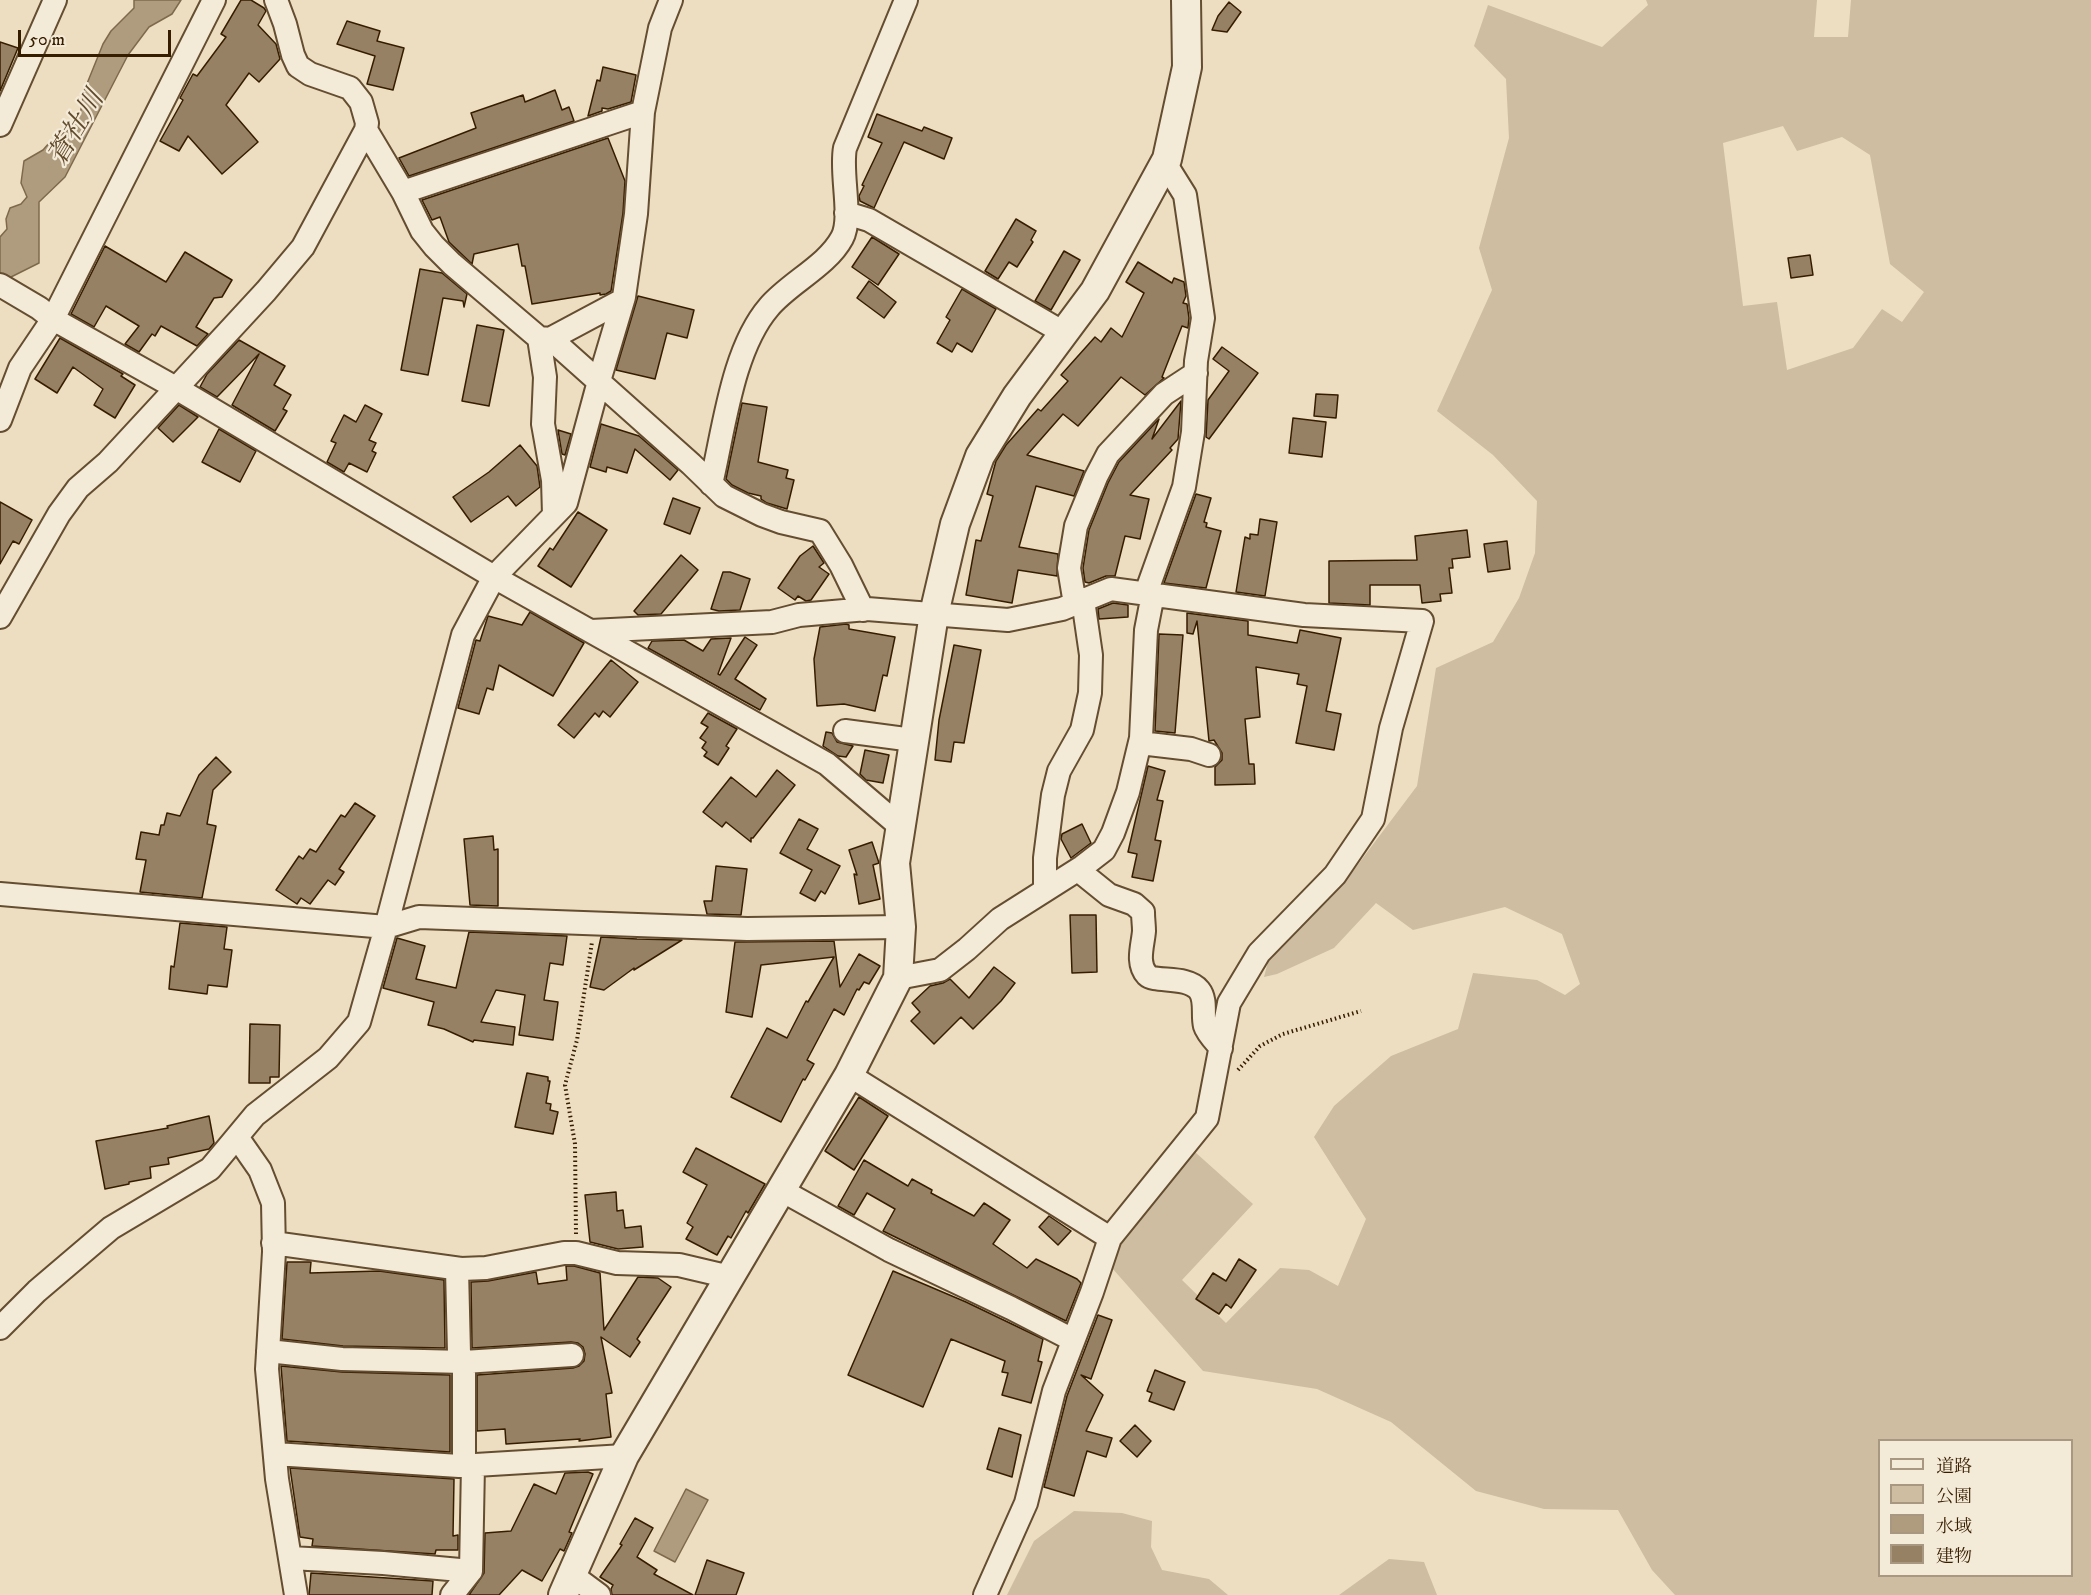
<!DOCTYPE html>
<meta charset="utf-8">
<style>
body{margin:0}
#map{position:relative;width:2091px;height:1595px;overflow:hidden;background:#eddec1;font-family:"IM FELL DW Pica","Noto Serif JP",serif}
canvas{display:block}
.legend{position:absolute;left:1878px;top:1439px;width:195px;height:138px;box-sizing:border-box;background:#f3ead7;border:2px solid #a89881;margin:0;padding:8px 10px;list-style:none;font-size:18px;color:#371d00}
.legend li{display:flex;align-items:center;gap:12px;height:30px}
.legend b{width:30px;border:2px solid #a89881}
.scale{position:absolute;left:18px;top:30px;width:153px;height:27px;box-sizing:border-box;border:3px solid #371d00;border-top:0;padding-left:8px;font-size:18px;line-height:21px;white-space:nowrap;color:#371d00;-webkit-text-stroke:4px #f3ead7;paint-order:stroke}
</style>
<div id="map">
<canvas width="2091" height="1595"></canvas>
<ul class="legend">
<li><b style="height:8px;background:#f3ead7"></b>道路</li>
<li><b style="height:16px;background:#cebda0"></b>公園</li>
<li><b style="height:16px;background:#af9c7f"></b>水域</li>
<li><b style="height:16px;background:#968164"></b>建物</li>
</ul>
<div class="scale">50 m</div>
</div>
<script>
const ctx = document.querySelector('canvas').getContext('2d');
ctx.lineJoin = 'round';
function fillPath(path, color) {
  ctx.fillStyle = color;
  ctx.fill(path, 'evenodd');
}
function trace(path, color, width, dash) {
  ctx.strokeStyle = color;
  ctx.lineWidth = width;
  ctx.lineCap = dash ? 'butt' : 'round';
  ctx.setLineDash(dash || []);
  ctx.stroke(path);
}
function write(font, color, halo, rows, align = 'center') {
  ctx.font = font + ' "IM FELL DW Pica","Noto Serif JP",serif';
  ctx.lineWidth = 4.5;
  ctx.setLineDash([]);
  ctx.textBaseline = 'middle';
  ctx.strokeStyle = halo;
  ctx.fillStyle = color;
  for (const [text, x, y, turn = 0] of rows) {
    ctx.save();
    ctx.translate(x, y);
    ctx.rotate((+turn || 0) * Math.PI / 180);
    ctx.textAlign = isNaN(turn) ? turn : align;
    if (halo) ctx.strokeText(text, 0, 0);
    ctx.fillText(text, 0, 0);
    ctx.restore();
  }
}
const green = new Path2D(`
 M1646 0H1817L1814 37H1848L1851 0H2091V1595H1675L1652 1570 1618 1510 1544 1509 1476 1491 1391 1422 1317 1389 1203 1371 1112 1268 1121 1238 1195 1152 1253 1204 1182 1280 1226 1323 1280 1268 1309 1270 1338 1286 1366 1219 1314 1137 1334 1106 1391 1056 1458 1029 1473 973 1537 980 1565 995 1580 984 1562 934 1505 907 1413 930 1376 903 1334 948 1277 974 1264 977 1269 958 1344 883 1417 786 1436 668 1493 642 1519 598 1535 553 1537 501 1493 455 1437 411 1492 290 1479 248 1509 138 1506 79 1474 46 1488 5 1602 47 1648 5ZM1783 126 1797 151 1842 137 1870 155 1890 264 1924 292 1902 322 1882 309 1853 348 1787 370 1777 302 1743 306 1723 143ZM1880 1440H2072V1576H1880Z
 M1074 1511 1122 1513 1152 1521 1151 1547 1162 1570 1209 1579 1228 1595H1007L1034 1541Z
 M1389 1559 1424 1562 1437 1595H1339Z`);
const water = new Path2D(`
 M134 0H181L172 14 149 27 128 55 65 177 39 202V263L5 280 0 287V237L7 229 6 219 10 208 21 204 27 197 21 183 24 161 43 150 50 142 71 128 80 115 84 91 103 44 111 31 134 8Z
 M686 1489 708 1500 675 1562 654 1551Z`);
const building = new Path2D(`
 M241 0H251L264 8 266 11 258 25 276 44 280 59 259 82 249 73 226 105 258 142 222 174 188 136 179 151 160 141 183 100 180 98 193 74 197 76 226 37 221 34Z
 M1229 2 1241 12 1227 32 1212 30 1218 16Z
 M347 21 380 31 377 41 404 48 393 90 367 84 375 56 337 44Z
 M0 42 18 48 0 91Z
 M603 67 636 75 631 102 608 109 602 108V111L588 116 597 80 600 81Z
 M555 90 562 110 569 107 574 121 409 176 399 158 476 128 471 113 523 95 525 102Z
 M877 114 922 131 924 127 952 138 944 159 904 142 874 208 860 201 859 196 864 186 862 185 882 143 868 137Z
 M608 138 625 181 623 213 611 291 606 294 600 295V293L532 304 525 266H522L518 244 474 254 472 264 449 242 440 217 432 220 422 200Z
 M1016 219 1036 231 1031 240 1033 242 1017 267 1009 262 998 279 985 271Z
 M872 237 899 254 878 285 852 267Z
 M105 246 166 282 185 252 232 280 222 297 214 298 196 327 208 334 197 346 161 326 155 336 152 334 139 352 125 344 139 326 106 306 94 327 71 314Z
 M1064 251 1080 260 1051 310 1035 301Z
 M1810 255 1813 275 1791 278 1788 258Z
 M1138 262 1172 283 1174 278 1184 282 1186 296 1183 303 1187 304 1189 318 1188 328 1182 326 1162 377 1164 378 1145 395 1121 377 1078 426 1063 414 1027 455 1084 471 1074 496 1036 486 1019 547 1058 554 1057 576 1018 570 1012 603 966 595 976 540 981 541 993 496 987 494 996 461 1006 445 1038 409 1041 411 1068 381 1061 375 1095 337 1101 342 1111 328 1122 337 1144 293 1126 282Z
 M420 269 442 273 467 294 464 307 463 301 443 298 428 375 401 370Z
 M869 281 896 302 884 318 857 298Z
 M962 289 996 309 972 352 957 343 952 352 937 343 950 320 946 317Z
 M638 296 694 310 687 338 667 333 655 379 616 370Z
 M477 325 504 330 489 406 462 401Z
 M60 338 123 374 121 376 135 385 115 418 94 405 103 389 73 367 57 393 35 379Z
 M239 340 285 366 274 385 291 395 283 409 287 411 275 431 232 405 259 354 217 397 200 387 207 374Z
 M1222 347 1258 373 1209 439 1206 437 1208 400 1229 371 1213 359Z
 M1316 394 1338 395 1336 418 1314 416Z
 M1181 401 1178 439 1170 448 1172 450 1130 495 1149 499 1140 539 1125 536 1115 576H1106L1089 583 1085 582 1083 568 1089 530 1108 483 1119 462 1159 419 1152 439Z
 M742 403 767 407 758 462 788 470 786 478 794 480 787 509 767 503 761 499V496L748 493 732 485 726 479Z
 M179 405 198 417 173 442 158 428Z
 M365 405 382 414 369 440 376 443 372 451 376 453 367 472 349 463 344 472 327 462 336 443 331 441 344 415 356 422Z
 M1293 418 1326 422 1322 457 1289 453Z
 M601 424 639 436 678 470 670 480 635 449 627 473 607 467 606 472 590 467Z
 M219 429 256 451 240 482 202 462Z
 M558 430 571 434 565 455 562 454Z
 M520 445 537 466 540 487 516 506 508 496 471 522 453 497 489 472Z
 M1196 494 1211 498 1204 522 1207 523 1206 527 1221 531 1206 588 1164 583Z
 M673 498 700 508 690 534 664 524Z
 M0 502 32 520 19 544 13 541 0 564Z
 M578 512 607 530 571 587 538 566 550 548 553 550Z
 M1260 519 1277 522 1265 596 1236 592 1245 537 1250 539V534L1258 535Z
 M1467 530 1470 557 1452 559 1453 568H1449L1452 593 1440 594 1441 601 1422 603 1420 585H1370V605L1329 603V561L1417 560 1415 536Z
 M1507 541 1510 569 1488 572 1484 544Z
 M813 546 824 563 819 567 829 574 811 600 806 601 798 596 795 600 778 588 800 556Z
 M681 555 698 570 661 614 638 615 634 611Z
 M723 572H730L750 579 740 610 719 611 711 609Z
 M1113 603 1128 605V617L1099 619 1098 609Z
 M530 612 584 643 553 696 499 665 493 690 487 688 479 714 458 708 476 640 480 641 488 616 522 625Z
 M1187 613 1248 621V635L1297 643 1300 630 1341 638 1326 711 1341 714 1334 750 1296 743 1307 686 1297 684 1299 674 1256 667 1260 717 1245 719 1249 764H1254L1255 784 1215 785V767L1222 760V753L1214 740 1209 741 1197 621 1193 634 1187 633Z
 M846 624 849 625V629L895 637 887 676 883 675 875 711 844 704 817 706 814 659 820 627Z
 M1159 634 1183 635 1175 733 1155 731Z
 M745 637 757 645 735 679 766 699 760 710 648 648 652 641 684 640 703 651 711 639 731 638 718 674 720 675Z
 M954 645 981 650 964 743 954 742 951 762 935 760 939 720Z
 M611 660 638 682 610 717 603 711 599 717 595 713 574 738 558 725Z
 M708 713 737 729 726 746 729 748 718 765 704 756 707 752 702 748 706 742 700 738 708 727 701 723Z
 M826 732 832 733 837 742 853 746 846 757 838 756 823 746Z
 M865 750 889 755 883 783 866 780 860 774Z
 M216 757 231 772 213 790 207 824 216 826 202 898 140 892 146 860 136 859 141 832 159 835 161 825H164L167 813 180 816 199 775Z
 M1148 766 1165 771 1157 800 1163 801 1155 840 1161 841 1153 881 1132 877 1137 854 1128 852Z
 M777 770 795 785 753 838H751V842L726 822 722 827 703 812 731 777 756 797Z
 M355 803 375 816 339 869 344 872 335 885 328 880 310 904 301 898 297 904 276 890 299 856 303 859 310 849 316 852 341 815 345 817Z
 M799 819 818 829 807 849 840 866 825 894 821 891 815 901 800 893 812 870 780 853Z
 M1082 824 1091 843 1071 858 1061 839 1062 834Z
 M493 836 494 850 498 849V906L470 905 464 839Z
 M872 842 879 863 873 865 880 899 859 904 854 874 857 875 849 850Z
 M716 866 747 869 741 915 707 914 704 901H712Z
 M1070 915H1096L1097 972 1072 973Z
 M180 923 227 927 224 949 232 950 227 987 208 985 207 994 169 989 171 966 174 967Z
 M469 932 567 936 563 965 550 963 544 1000 558 1002 553 1040 519 1035 525 995 496 990 481 1022 515 1027 513 1045 474 1040 473 1042 444 1029 428 1025 434 1002 383 988 397 938 425 946 416 979 456 988Z
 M601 937 637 939 682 940 634 970V968L604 990 590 987Z
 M834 941 840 987 859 954 880 966 869 984 864 982 859 990 857 989 844 1015 834 1009 807 1060 814 1064 805 1080 803 1079 781 1122 731 1097 767 1028 787 1038 806 1001 808 1002 834 957 761 965 752 1017 726 1012 735 942Z
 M994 967 1015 983 1001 1001 973 1029 961 1017 934 1044 911 1021 920 1012 912 1003 930 986 943 983 950 979 969 998Z
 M250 1024 280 1025 279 1077H270V1083H249Z
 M527 1073 548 1077V1081H550L546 1103 551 1104 550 1110 558 1112 553 1134 515 1127Z
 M859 1097 888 1116 854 1170 825 1151Z
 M209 1116 214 1143 209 1149 168 1158 169 1164 150 1167 151 1178 129 1182V1184L105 1189 96 1141 168 1128 167 1126Z
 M696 1148 765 1184 748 1213 746 1211 731 1238 728 1236 717 1255 686 1239 693 1227 687 1223 707 1185 683 1172Z
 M864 1160 908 1186 912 1179 932 1190 931 1193 974 1216 984 1203 1010 1220 993 1244 1027 1268 1036 1259 1077 1279 1081 1283 1066 1321 883 1231 895 1209 867 1193 854 1215 838 1206Z
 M616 1192 617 1211 623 1210 625 1228 641 1226 643 1247 618 1249 590 1242 585 1195Z
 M1049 1216 1071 1231 1058 1245 1039 1227Z
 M1239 1259 1256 1270 1231 1308 1226 1304 1219 1314 1196 1299 1213 1273 1226 1281Z
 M287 1262H311L310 1273 379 1271 444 1280 445 1348 343 1346 282 1339Z
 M566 1266H574L600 1273 604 1330 638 1277 658 1278 671 1287 637 1339 640 1342 630 1357 601 1337 612 1393 606 1394 611 1437 579 1441 580 1439 506 1444 505 1429 477 1431V1375L573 1368 579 1366 584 1361 585 1354 583 1347 578 1343 571 1342 472 1348 471 1282 488 1281 536 1272 538 1284 567 1280Z
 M893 1271 966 1302 1043 1339 1038 1361 1042 1362 1031 1403 1002 1395 1008 1373 1002 1372 1005 1361 951 1339 923 1407 848 1375Z
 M1098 1315 1112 1320 1091 1379 1081 1375 1103 1395 1086 1431 1112 1438 1106 1457 1087 1451 1074 1496 1044 1487 1067 1396Z
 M281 1366 342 1372 450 1375V1452L287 1441Z
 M1155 1370 1185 1382 1174 1410 1149 1401 1152 1393 1147 1391Z
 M1135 1425 1151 1441 1137 1457 1120 1441Z
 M999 1428 1021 1435 1012 1477 987 1469Z
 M290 1468 454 1479 453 1536 458 1535V1550H436L435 1554 312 1546 313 1539 300 1537Z
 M588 1472 593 1474 569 1532 572 1533 564 1551 560 1549 542 1581 522 1570 499 1595H469L484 1573 485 1533 511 1531 534 1484 556 1494 565 1473Z
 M635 1518 653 1528 637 1557 657 1570 654 1574 693 1595H612L611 1589 613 1585 600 1577 622 1545 620 1544Z
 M707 1560 744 1573 736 1595H695Z
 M311 1573 433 1581 432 1595H309Z`);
const path = new Path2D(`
 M1238 1070 1260 1046 1283 1034 1361 1011
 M576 1234 575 1144 565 1085 577 1040 592 942`);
const minor = new Path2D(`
 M276 0 285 24 293 55 298 66 310 74 350 88 361 102 367 123 366 130 403 192 422 231 434 246 452 264 539 338 551 339 691 464 724 496 762 515 781 522 820 531 841 565 863 610
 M0 125 55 0
 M403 192 643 112
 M846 213 869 220 1064 333
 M0 285 39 308 53 319 176 388 494 577 827 764 902 828
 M539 338 545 377 543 424 553 480 554 515
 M550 339 623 300
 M0 420 20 368 53 319 214 0
 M711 484C724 430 732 350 769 307 789 283 827 266 842 238 853 218 840 173 845 148L906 0
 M1146 593 1184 487 1193 432 1196 361 1203 318 1185 195 1165 163
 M1075 604 1069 568 1076 526 1096 477 1108 454 1164 394 1196 373
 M0 617 59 514 78 488 108 462 266 291 303 247 366 130
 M591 631 772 622 799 615 867 609 1008 620 1062 609 1111 589 1304 615 1422 621 1391 728 1373 819 1335 875 1259 953 1229 1003 1207 1118 1110 1238 1092 1292 1054 1391 1026 1503 985 1595
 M845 731 913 740
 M1140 743 1191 749 1209 755
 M1078 870 1109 895 1134 904 1143 912C1143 919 1144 925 1144 931 1143 945 1136 963 1147 975 1155 983 1187 975 1199 990 1207 1000 1202 1015 1205 1026 1207 1033 1216 1042 1221 1048
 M1045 890V858L1053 795 1059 771 1082 730 1090 693 1091 655 1083 600
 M0 894 386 927 419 917 747 929 901 927
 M898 978 940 970 967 949 1000 919 1082 867 1104 850 1113 833 1128 792 1141 738 1146 630 1153 594
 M849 1075 1110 1238
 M237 1137 260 1170 273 1203 274 1252 267 1369 277 1479 296 1595
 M781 1190 889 1250 1011 1308 1073 1340
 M273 1243 461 1269 486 1268 564 1253H576L617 1263 679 1265 730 1277
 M457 1269 459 1353 464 1362V1465
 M0 1328 37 1291 111 1228 210 1169 255 1115 328 1058 359 1022 386 927 463 635 494 577 566 503 599 381 624 297 636 214 643 112 660 28 671 0
 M268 1351 342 1359 464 1362 572 1355
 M275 1454 459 1466 624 1456
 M290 1558 383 1563 471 1571
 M572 1575 599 1595
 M452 1595 471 1571 473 1465`);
const tertiary = new Path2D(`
 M563 1595 624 1456 849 1075 898 978 901 927 895 863 934 614 955 524 980 456 1017 396 1095 291 1167 159 1187 67 1186 0`);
const waterNames = [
 ["蒼社川",78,129,-59]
];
fillPath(green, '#cebda0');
fillPath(water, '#af9c7f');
trace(water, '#7f694c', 1.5);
fillPath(building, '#968164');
trace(building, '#371d00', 1.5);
trace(minor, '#644d30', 26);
trace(tertiary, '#644d30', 32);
trace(path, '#371d00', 4, [1.5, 3]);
trace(minor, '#f3ead7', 22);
trace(tertiary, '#f3ead7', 28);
write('italic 27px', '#61492c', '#f3ead7', waterNames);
</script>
